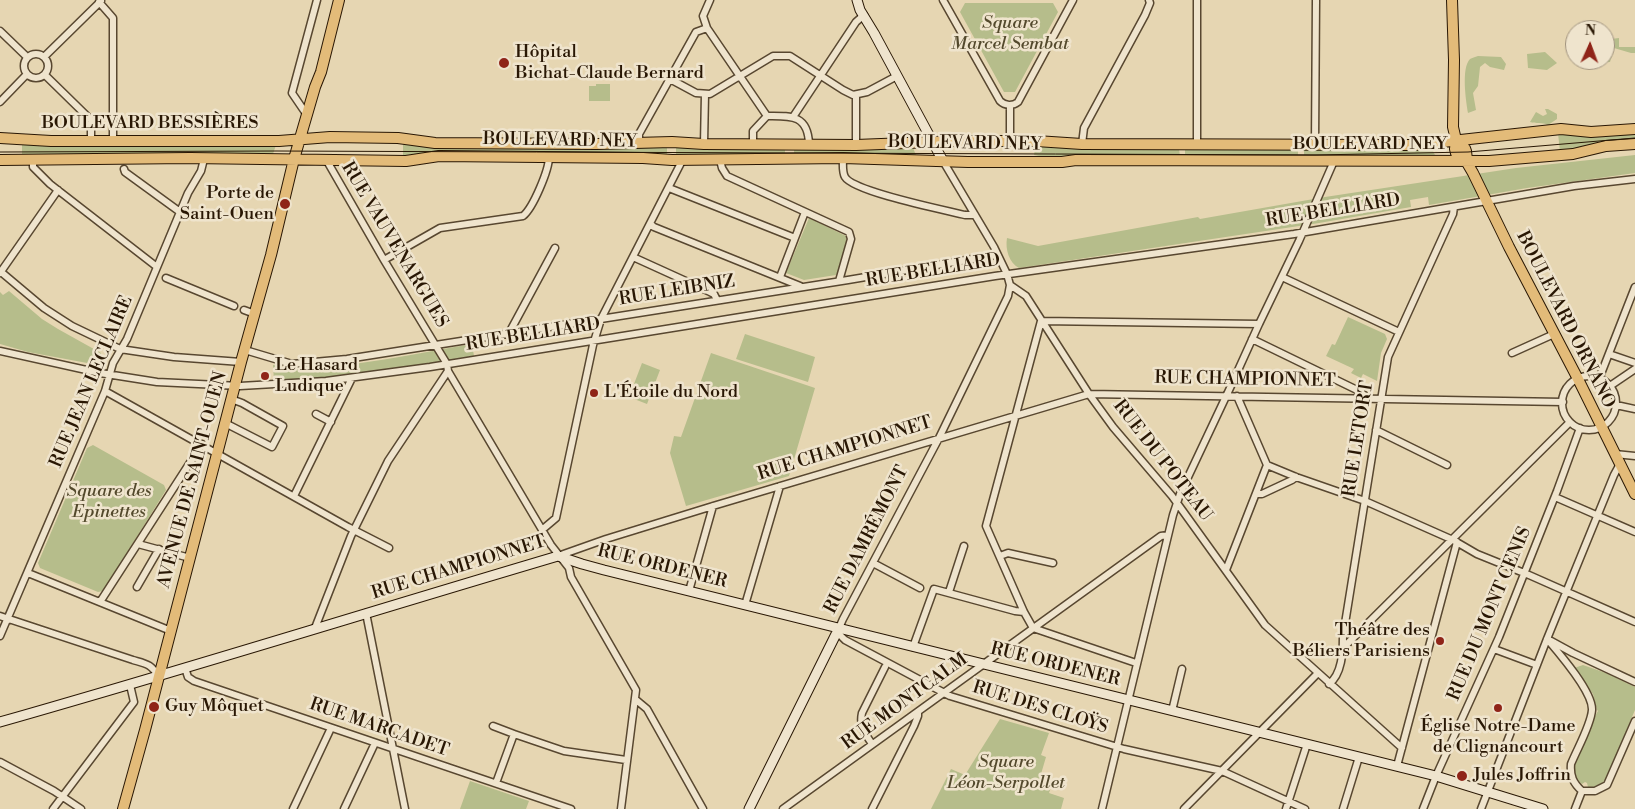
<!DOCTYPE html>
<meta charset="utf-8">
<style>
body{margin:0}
#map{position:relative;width:1635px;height:809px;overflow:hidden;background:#e6d6b2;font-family:"Libre Bodoni",serif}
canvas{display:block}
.north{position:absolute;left:1565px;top:20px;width:50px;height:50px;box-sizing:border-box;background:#efe4cd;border:1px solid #a0927d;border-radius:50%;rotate:2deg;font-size:14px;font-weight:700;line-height:20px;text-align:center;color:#291704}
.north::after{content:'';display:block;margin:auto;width:18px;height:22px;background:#8f2418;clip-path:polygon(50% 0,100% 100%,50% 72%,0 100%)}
</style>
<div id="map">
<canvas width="1635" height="809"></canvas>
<div class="north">N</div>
</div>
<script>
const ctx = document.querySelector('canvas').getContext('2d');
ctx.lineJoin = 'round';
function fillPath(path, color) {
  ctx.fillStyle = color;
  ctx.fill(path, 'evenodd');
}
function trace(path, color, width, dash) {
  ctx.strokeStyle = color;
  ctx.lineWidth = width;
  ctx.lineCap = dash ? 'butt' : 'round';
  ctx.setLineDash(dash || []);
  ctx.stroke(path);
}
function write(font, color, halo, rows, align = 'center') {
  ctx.font = font + ' "Libre Bodoni",serif';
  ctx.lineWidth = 5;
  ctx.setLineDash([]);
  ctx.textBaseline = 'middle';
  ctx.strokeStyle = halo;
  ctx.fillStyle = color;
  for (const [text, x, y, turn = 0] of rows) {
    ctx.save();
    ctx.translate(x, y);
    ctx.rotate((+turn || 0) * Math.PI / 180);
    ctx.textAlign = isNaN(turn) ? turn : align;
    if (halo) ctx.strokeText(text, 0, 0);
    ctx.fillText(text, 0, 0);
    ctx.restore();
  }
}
const green = new Path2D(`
 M965 3H1053L1058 12 1015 92H1004L960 12Z
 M1619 38V47H1635V53H1631L1614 48 1610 62 1584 63 1577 60H1605V43L1611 39Z
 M1545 52 1557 63 1547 70 1528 68 1527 54Z
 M1478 56 1501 57 1506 64 1504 70 1490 67 1485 63 1480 67 1478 86 1473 93 1476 110 1468 113C1466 101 1461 68 1470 59 1472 58 1475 57 1478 56Z
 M596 84H610V101H589V86H596Z
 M1545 109H1548L1557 114V119L1548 125C1542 122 1536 124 1530 122L1536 112 1543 116 1547 114Z
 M1635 132V140L1560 152 1558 133Z
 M22 141 276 145 273 154 269 155 22 157Z
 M403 142 667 146V156L403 158Z
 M1039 145 1179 149 1180 156 1040 159 1039 156 1034 155 1035 149 1039 148Z
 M676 146H785V156H676Z
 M794 146 913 148 916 155 794 156Z
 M1431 147 1435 155 1431 156 1430 157 1304 156V150Z
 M1188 149H1298V156H1185V150Z
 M1635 155V173L1527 188 1429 205 1428 197 1410 200 1411 207 1319 223 1019 268C1009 263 1005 249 1007 238L1038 246 1198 217 1200 219 1325 197 1516 168Z
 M809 218 846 236C848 247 841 265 836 275L804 280 786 273Z
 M9 291 42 319 58 329 101 353V356L98 357 96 361 98 363V365L28 352 0 344V292L3 295Z
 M1348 317 1385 334 1387 339 1381 353 1377 381 1363 374 1361 378 1351 373 1354 369 1326 356 1332 344 1335 345Z
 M745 334 815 357 808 382 736 359Z
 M472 344 474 356 351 376 323 379 274 381 273 365C281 365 288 369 296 369 355 367 414 354 472 344Z
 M711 353 815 388 789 476 686 506 670 453 674 436 681 437Z
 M642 363 660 370 647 404 629 397Z
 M93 445 164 485 166 490 103 591 98 592 40 568 38 563 87 448Z
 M1583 665 1606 673 1635 687V710L1606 779C1601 785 1596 788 1588 787L1587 783 1585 782 1582 784C1577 780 1574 777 1574 770 1574 763 1594 716 1598 711L1597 710 1593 694 1574 668Z
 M1000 719 1049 733 1041 755 1046 757 1041 774 1053 781 1049 793 1064 798 1061 809H931L951 769 965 775Z
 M470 781 529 801 526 809H460Z`);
const street = new Path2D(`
 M710 0 703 16 707 28 767 116
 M943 0 1000 101C1005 106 1013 106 1018 102L1073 0
 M1197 0V144
 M99 2 113 18V141
 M0 31 27 57
 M24 66a12 12 0 1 1 24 0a12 12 0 1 1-24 0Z
 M45 56 101 1
 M45 75 91 120V140
 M670 79 696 93 710 94 773 56H790L843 90 853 95 867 92 897 76
 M856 95V145
 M0 102 27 74
 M1010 105V141
 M307 115 292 93 317 0
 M767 116C790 116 808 114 809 144
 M793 117 856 22 864 15
 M639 143V134L696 32 707 28
 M704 144 705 94
 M753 144V131L767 116
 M1082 144 1084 128 1145 15 1150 3 1149 0
 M1315 145 1316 0
 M843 158C843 164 842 172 845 177 854 192 945 210 965 215H975
 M33 160V167L50 184 157 267
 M720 160 722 168 727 176 849 232 851 239 839 281
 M327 161 384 260 436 346 447 364 448 371 551 545 569 568 571 577 636 690 621 809
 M943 161 994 247 1007 274 1010 285 1026 296 1089 394 1113 427 1172 496 1265 625 1402 748
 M124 169 125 172 180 212
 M669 188 795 238
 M650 224 654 227 800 286
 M633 257 710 292 714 294 717 300
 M384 260 440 228 523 216C533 208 549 170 549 157
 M0 271 44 308 72 326 120 349 174 357 241 362
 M0 273 58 190
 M780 277 805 212
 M1282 277 1399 332
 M166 278 234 306
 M1010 285 1008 296 939 438 843 619 839 628 840 635 845 640 950 696 1124 749 1222 771 1305 809
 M244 310 255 314
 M508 335 555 248
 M1252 339 1359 391 1368 398
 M245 350 292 364 347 359 848 280 996 255
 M0 351 100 373 157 382 240 386 326 381 430 367 995 276 1294 234 1574 186 1635 179
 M1512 353 1554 334
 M1609 354 1635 363
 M1562 403a27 27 0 1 1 54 0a27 27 0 1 1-54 0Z
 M1599 379 1635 287
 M1610 386 1635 369
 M105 391 348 527 389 548
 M1237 396 1267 465 1296 477 1365 501 1453 540 1477 554 1529 575 1635 622
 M1616 405 1635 409
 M316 414 331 422
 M225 423 272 447 283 426 242 403 231 399
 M1376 430 1447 465
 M1615 454 1635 456
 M1256 494H1262L1292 480 1296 477
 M294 496 352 378
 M1555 497 1635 532
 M543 529 556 518 593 345 601 319 683 159
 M138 544 190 558
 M558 556 606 539 713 506 1089 394 1563 402
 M1000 556 1008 553 1053 563
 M873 563 920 588
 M1226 570 1267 465
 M28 573 171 631
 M137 587 159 549
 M689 591 713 506
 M949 592 964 546
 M100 602 202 444
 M745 605 780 486
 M366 613 405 809
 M0 616 133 660C147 664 151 664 159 677
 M315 628 351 536 388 461 448 371
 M0 636 105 391 113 363 127 339 188 193 201 171 204 159
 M1547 639C1559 653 1593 692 1592 710 1591 725 1577 749 1571 764 1570 776 1573 783 1582 791H1595L1607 785 1635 721
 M1551 641 1573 653 1635 682
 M913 647 934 589 1015 611 1024 612
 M1343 648 1570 422
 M1494 649 1537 665
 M1136 663 1033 628 1024 612 986 526 1041 321 1259 324
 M185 668 188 677 194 681 571 809
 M1329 684C1342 674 1343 652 1343 636L1388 357 1453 214 1454 207
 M635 699 647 709 703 809
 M1172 711 1182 669
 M493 726 514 734
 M872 744C865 733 859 727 862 713L885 667
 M0 762 54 791 81 809
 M1397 766 1457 542
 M496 783 514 734 564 751 626 760
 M53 809 134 702 130 685
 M293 809 331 728
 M344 809 375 743
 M783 809 1161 536 1168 535
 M872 809 914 726 918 716V713
 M1102 809 1173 515 1180 494 1230 388 1259 324 1299 241 1334 161
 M1184 809 1318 673
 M1286 809 1307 744
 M1343 809 1359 757
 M1423 809 1436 776 1499 637 1557 491 1580 428
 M1481 809 1547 639 1614 475 1620 464
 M1575 809 1582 791`);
const secondary = new Path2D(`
 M857 0 860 10 874 33 943 161
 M0 722C187 669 372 611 558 556L582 564 604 570 1436 776 1543 809
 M749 809 839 628`);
const primary = new Path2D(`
 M1452 0 1454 60 1453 127 1456 140 1455 149 1456 153 1466 161 1473 173 1509 247 1578 379 1635 494
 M0 138 51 141H279L330 137 398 138 435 143 597 144 672 142 704 144 856 145 957 141H1036L1082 144 1415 145 1561 129 1591 132 1635 129
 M1456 140C1465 147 1468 149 1466 161
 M0 160 190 158 406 161 439 156 643 158 672 160 843 158 968 162H1062L1076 160 1489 161 1573 154 1606 146 1635 144
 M123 809 145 730 241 362 271 255 294 159 315 87 321 72 339 0`);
const tram = new Path2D(`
 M0 152 277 151 1315 155 1468 152 1635 138`);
const markers = [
 [504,63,6,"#8f2418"],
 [285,204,6,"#8f2418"],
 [265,376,5,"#8f2418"],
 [594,393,5,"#8f2418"],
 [1440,641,5,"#8f2418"],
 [154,707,6,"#8f2418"],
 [1498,708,5,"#8f2418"],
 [1462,776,6,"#8f2418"]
];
const parkNames = [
 ["Square",1010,24],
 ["Marcel Sembat",1010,45],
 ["Square des",109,492],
 ["Epinettes",109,513],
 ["Square",1006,763],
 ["Léon-Serpollet",1006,784]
];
const poiNames = [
 ["Hôpital",515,53],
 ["Bichat-Claude Bernard",515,74],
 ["Porte de",274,194,"right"],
 ["Saint-Ouen",274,215,"right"],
 ["Le Hasard",275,366],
 ["Ludique",275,387],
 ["L'Étoile du Nord",604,393],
 ["Théâtre des",1430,631,"right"],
 ["Béliers Parisiens",1430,652,"right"],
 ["Guy Môquet",165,707],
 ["Église Notre-Dame",1498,727,"center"],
 ["de Clignancourt",1498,748,"center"],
 ["Jules Joffrin",1473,776]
];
const streetNames = [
 ["BOULEVARD BESSIÈRES",150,124],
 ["BOULEVARD NEY",560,141,1],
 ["BOULEVARD NEY",965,144,1],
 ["BOULEVARD NEY",1370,145],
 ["RUE BELLIARD",1333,211,-9],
 ["RUE VAUVENARGUES",394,245,59],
 ["RUE BELLIARD",933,271,-9],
 ["RUE LEIBNIZ",677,291,-9],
 ["BOULEVARD ORNANO",1565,320,63],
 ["RUE BELLIARD",533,335,-9],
 ["RUE CHAMPIONNET",1245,380,1],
 ["RUE JEAN LECLAIRE",92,382,-67],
 ["RUE LETORT",1359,439,-81],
 ["RUE CHAMPIONNET",845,449,-17],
 ["RUE DU POTEAU",1162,461,52],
 ["AVENUE DE SAINT-OUEN",193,480,-75],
 ["RUE DAMRÉMONT",867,540,-63],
 ["RUE ORDENER",662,567,14],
 ["RUE CHAMPIONNET",459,568,-17],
 ["RUE DU MONT CENIS",1490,614,-67],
 ["RUE ORDENER",1055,665,14],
 ["RUE MONTCALM",905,702,-36],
 ["RUE DES CLOŸS",1040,708,17],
 ["RUE MARCADET",379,728,19]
];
fillPath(green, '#b6bd8b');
trace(street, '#584730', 9);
trace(secondary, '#291704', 11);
trace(primary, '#291704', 12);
trace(street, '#efe4cd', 6);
trace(secondary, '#efe4cd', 9);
trace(primary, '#e3bb79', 10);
trace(tram, '#291704', 1);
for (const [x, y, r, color] of markers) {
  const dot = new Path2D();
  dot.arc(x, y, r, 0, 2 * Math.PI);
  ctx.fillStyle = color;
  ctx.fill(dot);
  trace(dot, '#efe4cd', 2);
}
write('italic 18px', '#53492c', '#efe4cd', parkNames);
write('18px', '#291704', '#efe4cd', poiNames, 'left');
write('18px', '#291704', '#efe4cd', streetNames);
</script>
